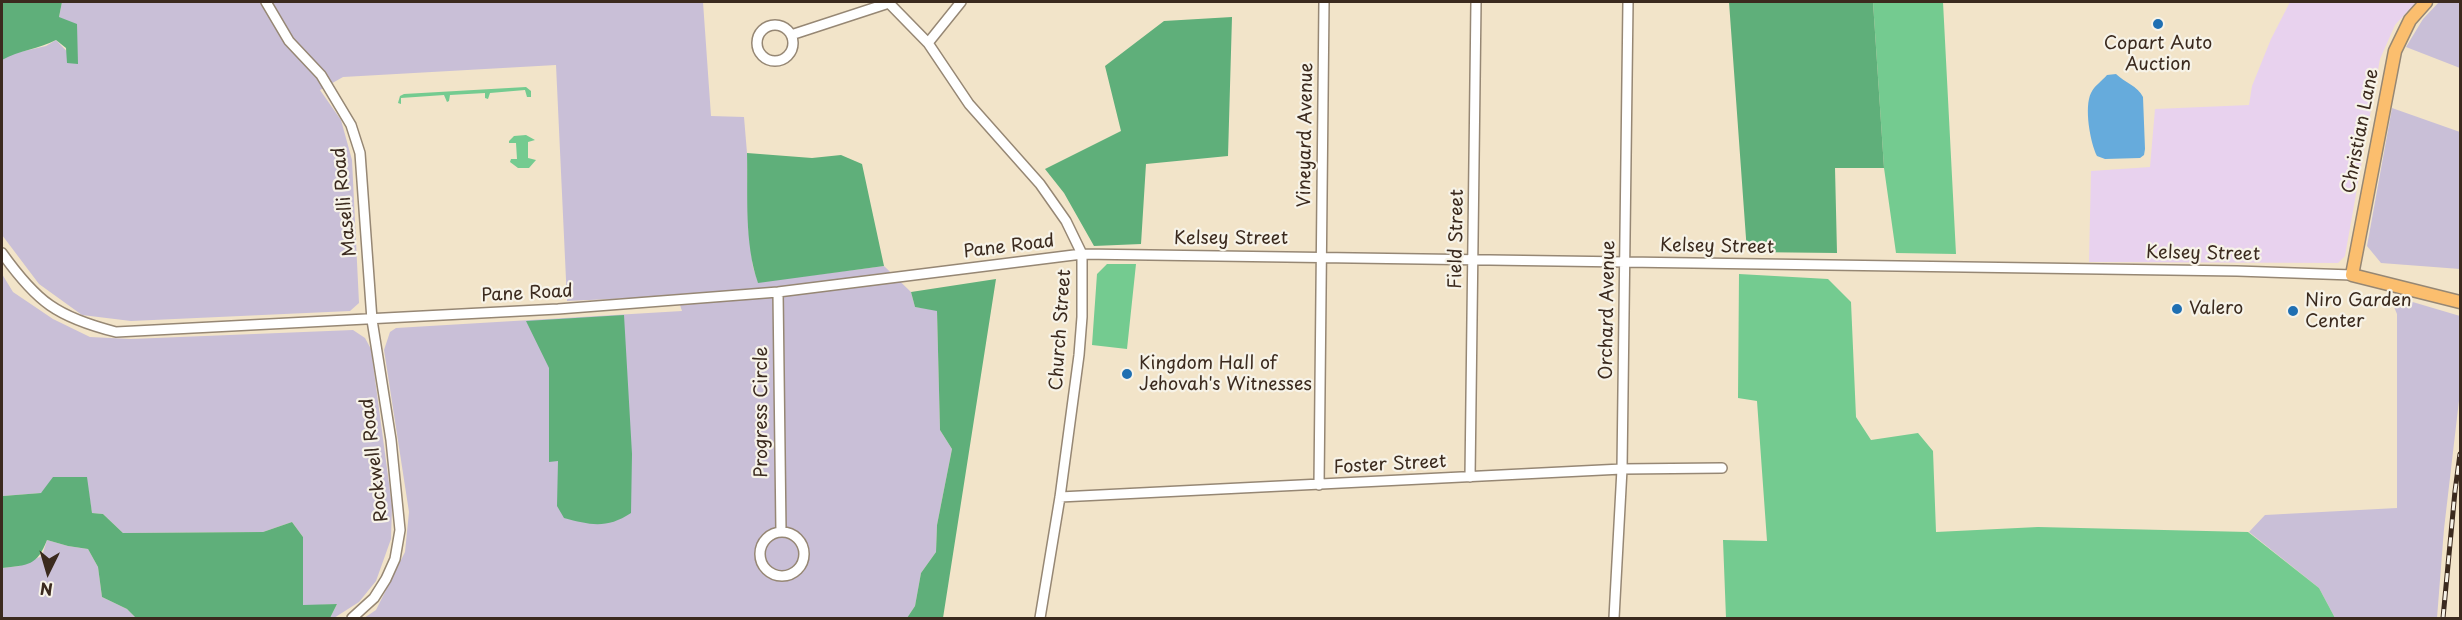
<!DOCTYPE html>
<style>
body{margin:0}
#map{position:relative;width:2462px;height:620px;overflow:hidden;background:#f2e4c9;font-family:"Playpen Sans",sans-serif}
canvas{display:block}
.frame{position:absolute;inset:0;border:3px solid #3b2a1e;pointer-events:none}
.north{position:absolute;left:18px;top:542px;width:60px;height:60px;-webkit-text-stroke:4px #f7f3e8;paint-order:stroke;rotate:185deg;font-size:16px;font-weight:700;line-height:24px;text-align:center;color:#3b2a1e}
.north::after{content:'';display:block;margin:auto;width:21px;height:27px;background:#3b2a1e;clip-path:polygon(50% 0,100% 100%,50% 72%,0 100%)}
</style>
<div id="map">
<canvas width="2462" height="620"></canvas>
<div class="frame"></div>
<div class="north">N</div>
</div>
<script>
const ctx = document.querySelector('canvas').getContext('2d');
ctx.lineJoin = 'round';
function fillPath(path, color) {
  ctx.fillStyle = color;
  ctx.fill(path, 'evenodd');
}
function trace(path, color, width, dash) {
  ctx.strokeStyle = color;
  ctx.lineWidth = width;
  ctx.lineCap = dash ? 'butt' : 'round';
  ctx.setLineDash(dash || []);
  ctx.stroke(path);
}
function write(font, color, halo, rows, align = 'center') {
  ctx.font = font + ' "Playpen Sans",sans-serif';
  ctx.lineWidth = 4.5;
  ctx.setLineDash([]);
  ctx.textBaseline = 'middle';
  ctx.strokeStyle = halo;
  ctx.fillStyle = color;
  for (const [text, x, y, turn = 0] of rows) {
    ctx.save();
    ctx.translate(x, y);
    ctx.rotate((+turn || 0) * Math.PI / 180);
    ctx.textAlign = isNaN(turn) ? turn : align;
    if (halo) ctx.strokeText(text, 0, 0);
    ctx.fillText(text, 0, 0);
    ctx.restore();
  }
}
const built = new Path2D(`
 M2290 2H2416L2395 25 2380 59 2345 256 2338 263 2089 262 2091 171 2150 167 2155 109 2249 105 2252 86 2271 39Z`);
const industrial = new Path2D(`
 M62 2H703L711 116 744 117 747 153 748 226 753 267 758 282 884 266 911 292 915 307 937 310 940 430 952 449 937 525 936 552 921 573 915 606 907 618H364L376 610 405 552 409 512 384 350 390 332 396 328 682 311 677 296 567 301 556 65 343 77 320 90 341 120 352 160 359 303 350 311 131 321 82 315 39 284 2 235V60L11 54 46 46 56 40 78 63 59 17Z
 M2439 2H2460V68L2406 47 2423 19Z
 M2392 108 2460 132V269L2381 263 2367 246Z
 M2 274 13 292 53 319 90 337 131 339 353 330 365 338 371 349 392 506 391 539 376 581 359 602 334 618H330L337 604 303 606V537L292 522 263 532 123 533 103 514 92 513 86 477 41 493 3 496Z
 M2389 295 2460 316V392L2444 529 2437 618H2335L2319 588 2249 532 2265 515 2397 508V314Z
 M47 540 68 546 88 549 98 567 102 597 127 609 136 618H2V568L19 566 42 556Z`);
const green = new Path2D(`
 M1873 2H1943L1956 254 1896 253 1884 168Z
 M526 87 531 91V97H527L525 90 490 93 488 99 485 98V93L450 95 449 101 447 102 444 95 401 98V104L398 103 400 96 404 94Z
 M526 135 535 140 528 142V158L536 160 529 168H518L510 162 511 159H517L516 143H509V141L514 136Z
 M1107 264H1136L1127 349 1092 345 1097 274Z
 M1739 274 1828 279 1851 302 1856 417 1871 440 1918 433 1933 451 1936 532 2038 527 2248 532 2319 588 2335 618H1726L1723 540 1767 541 1757 401 1738 398Z`);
const forest = new Path2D(`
 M2 2H62L59 17 77 24 78 64 67 63 66 48 56 40C39 49 19 50 2 60Z
 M1729 2H1873L1884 168H1835L1837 253 1747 252Z
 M1232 17 1228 156 1146 164 1141 244 1094 246 1064 193 1045 169 1121 131 1105 66 1164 21Z
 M747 153 812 158 841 155 862 164 884 266 758 283C744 242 748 196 747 153Z
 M996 279 943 618H907L915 606 921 573 936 552 937 525 952 449 940 430 937 311 915 307 911 292Z
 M624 315 632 454 631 513C607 529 590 525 564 518L557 506 558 461 549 462V368L526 321Z
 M53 477H87L92 513 103 514 123 533 263 532 292 522 303 537V605L337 604 330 618H136L127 609 102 597 98 567 88 549 68 546 47 540C37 566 28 565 2 568V486L3 496 41 493Z`);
const water = new Path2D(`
 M2116 74C2124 82 2138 86 2143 97L2145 149 2144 155 2140 158 2105 159 2097 156C2090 142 2084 107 2091 93 2094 86 2102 81 2107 75Z`);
const minor = new Path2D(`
 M266 2 289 41 321 75 351 125 360 153 372 320 391 440 400 530 395 559 386 579 374 598 352 618
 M888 2 928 43 969 104 1040 184 1066 221 1082 254V317L1079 355 1060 497 1040 618
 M757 43a18 18 0 1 1 36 0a18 18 0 1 1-36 0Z
 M791 35 889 3
 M928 43 961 2
 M2 253C37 302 57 317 116 332L558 309 778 292 1082 254 2237 271 2352 275
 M778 292 781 532
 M1470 477 1476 2
 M1319 485 1324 2
 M1060 497 1622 469 1722 468
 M760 554a22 22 0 1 1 44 0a22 22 0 1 1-44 0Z
 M1614 618 1622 469 1628 2`);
const major = new Path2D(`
 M2426 2 2410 20 2395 51 2352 275 2460 302`);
const rail = new Path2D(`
 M2443 618 2455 491 2460 454`);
const markers = [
 [2158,24,6,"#1f6fb2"],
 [2177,309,6,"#1f6fb2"],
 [2293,311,6,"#1f6fb2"],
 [1127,374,6,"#1f6fb2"]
];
const poiNames = [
 ["Copart Auto",2158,44,"center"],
 ["Auction",2158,65,"center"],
 ["Niro Garden",2305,301],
 ["Center",2305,322],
 ["Valero",2189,309],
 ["Kingdom Hall of",1139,364],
 ["Jehovah's Witnesses",1139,385]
];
const streetNames = [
 ["Christian Lane",2361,131,-79],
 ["Vineyard Avenue",1306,135,-89],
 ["Maselli Road",345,202,-96],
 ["Kelsey Street",1231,239],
 ["Field Street",1457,239,-89],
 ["Pane Road",1009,247,-7],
 ["Kelsey Street",1717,247,1],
 ["Kelsey Street",2203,254,1],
 ["Pane Road",527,294,-3],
 ["Orchard Avenue",1608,310,-89],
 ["Church Street",1061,330,-86],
 ["Progress Circle",762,412,-90],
 ["Rockwell Road",375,460,-97],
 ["Foster Street",1390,465,-3]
];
fillPath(built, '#e8d2ee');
fillPath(industrial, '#c9bfd7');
fillPath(green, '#74cb90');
fillPath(forest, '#5faf7a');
fillPath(water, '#66abdc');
trace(minor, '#968774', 12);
trace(major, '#968774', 15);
trace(minor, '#fff', 9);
trace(major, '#fbbe6e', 12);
trace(rail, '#3b2a1e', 5);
trace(rail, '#f7f3e8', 3, [9]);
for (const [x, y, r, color] of markers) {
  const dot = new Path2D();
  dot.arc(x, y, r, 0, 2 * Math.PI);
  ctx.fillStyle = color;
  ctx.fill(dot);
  trace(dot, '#f7f3e8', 2);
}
write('18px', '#3b2a1e', '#f7f3e8', poiNames, 'left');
write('18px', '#3b2a1e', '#f7f3e8', streetNames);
</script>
